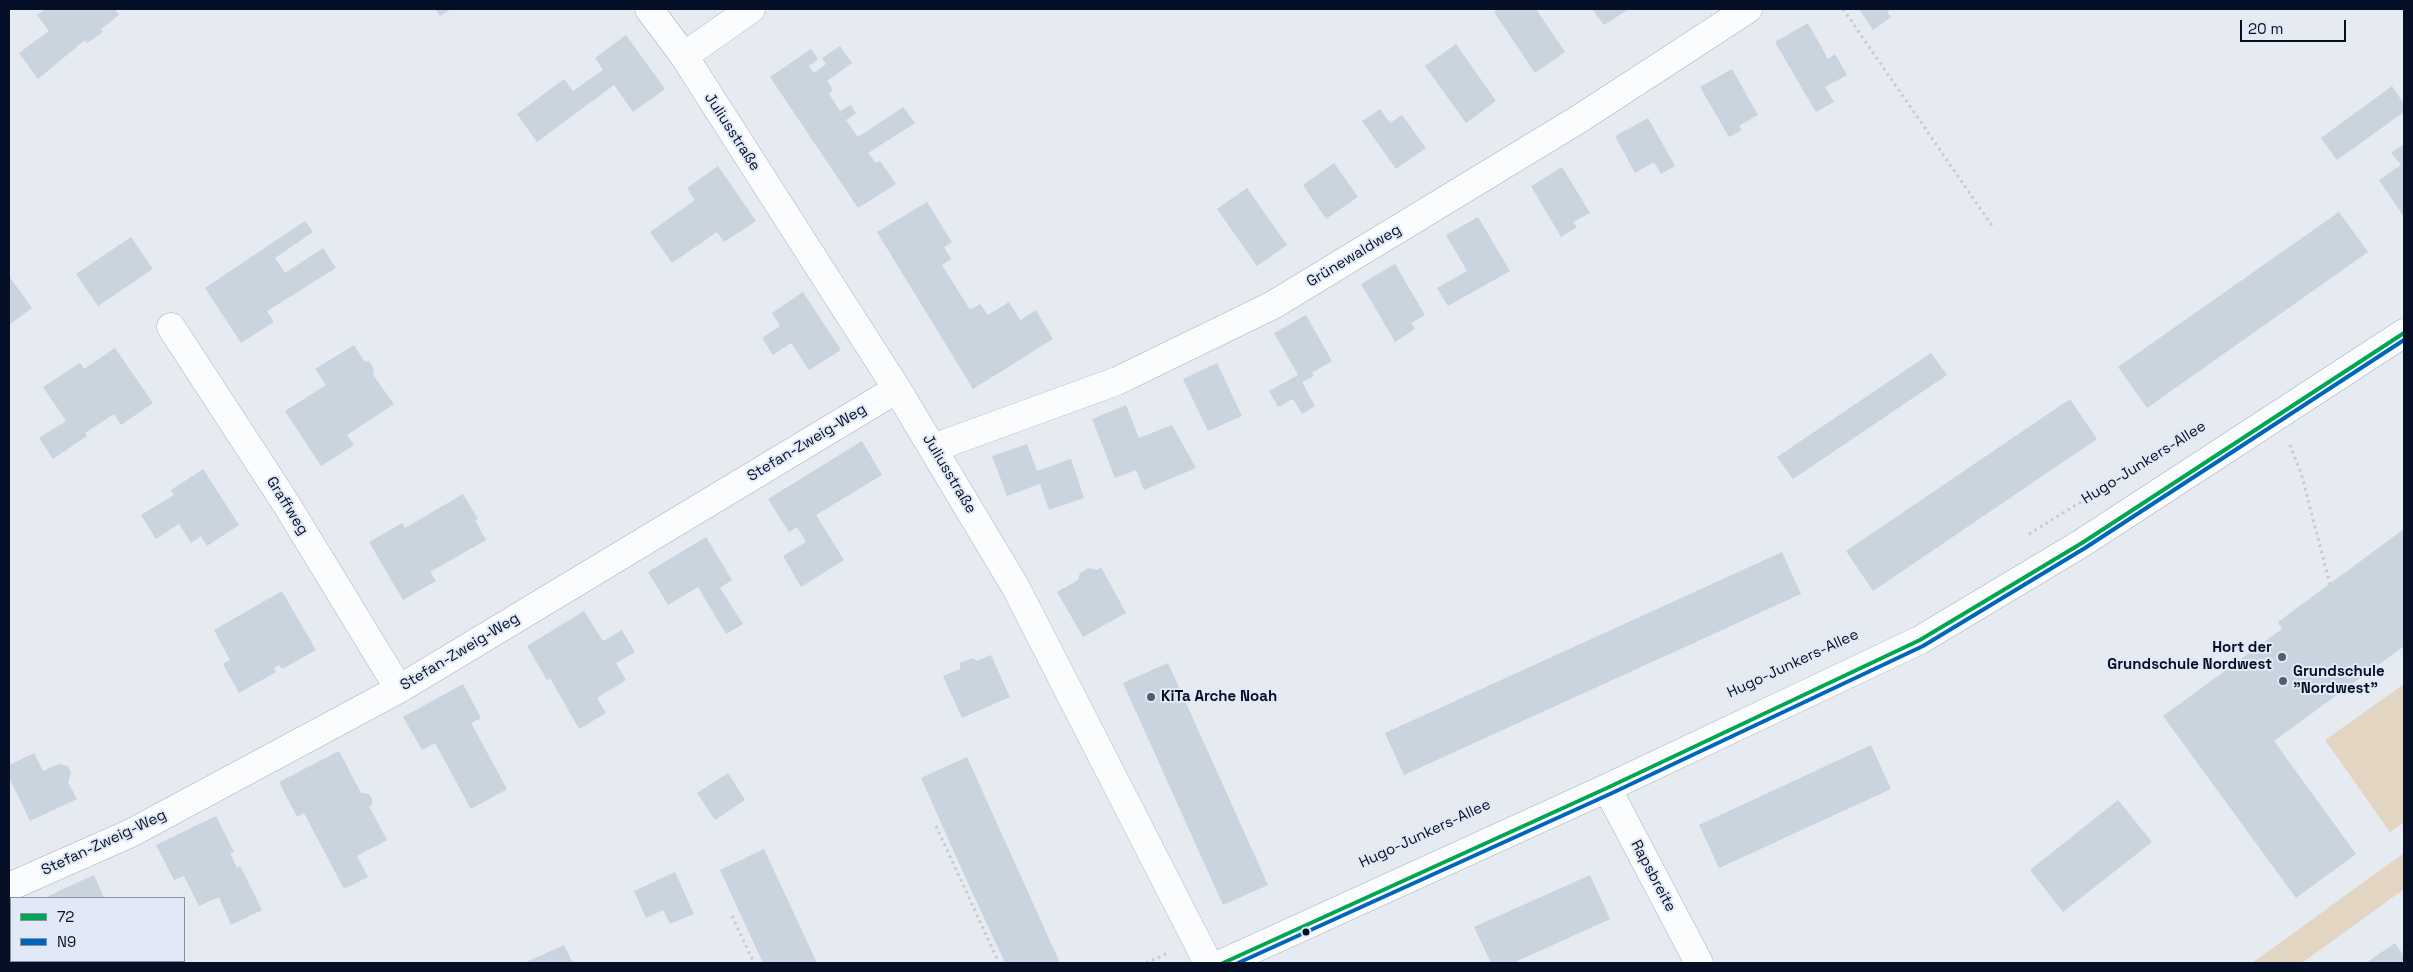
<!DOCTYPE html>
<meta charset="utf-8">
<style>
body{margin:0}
#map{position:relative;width:2413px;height:972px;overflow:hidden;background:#e6eaf1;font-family:"Space Grotesk",sans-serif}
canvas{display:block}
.frame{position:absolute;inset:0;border:10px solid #051026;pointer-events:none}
.legend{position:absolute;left:10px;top:897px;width:175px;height:65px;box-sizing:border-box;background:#e1e9f6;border:1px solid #8992a3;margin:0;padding:6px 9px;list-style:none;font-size:15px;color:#051026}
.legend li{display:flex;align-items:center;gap:10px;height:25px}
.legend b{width:25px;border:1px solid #8992a3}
.scale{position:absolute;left:2240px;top:20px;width:106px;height:22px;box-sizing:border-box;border:2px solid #051026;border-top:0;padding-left:6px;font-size:15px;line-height:18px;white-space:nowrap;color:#051026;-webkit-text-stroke:4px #e1e9f6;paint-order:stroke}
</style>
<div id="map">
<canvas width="2413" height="972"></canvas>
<div class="frame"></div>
<ul class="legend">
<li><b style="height:6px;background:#00a651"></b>72</li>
<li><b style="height:6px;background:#0065bd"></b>N9</li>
</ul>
<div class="scale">20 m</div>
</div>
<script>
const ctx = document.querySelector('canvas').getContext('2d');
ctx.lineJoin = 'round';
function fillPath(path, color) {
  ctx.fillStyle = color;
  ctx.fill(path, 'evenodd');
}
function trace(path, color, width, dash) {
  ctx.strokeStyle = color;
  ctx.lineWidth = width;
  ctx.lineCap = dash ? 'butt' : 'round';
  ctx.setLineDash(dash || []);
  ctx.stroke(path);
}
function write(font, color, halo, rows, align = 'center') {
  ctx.font = font + ' "Space Grotesk",sans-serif';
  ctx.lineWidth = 4;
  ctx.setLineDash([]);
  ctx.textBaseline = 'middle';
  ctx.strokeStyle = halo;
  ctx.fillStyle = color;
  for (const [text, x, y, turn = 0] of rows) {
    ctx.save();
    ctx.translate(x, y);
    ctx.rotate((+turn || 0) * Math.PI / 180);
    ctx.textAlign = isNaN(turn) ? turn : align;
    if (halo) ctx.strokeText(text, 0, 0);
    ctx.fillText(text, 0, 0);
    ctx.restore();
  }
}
const green = new Path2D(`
 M2404 684V822L2390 832 2325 740Z
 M2404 853V889L2302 963H2252Z`);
const building = new Path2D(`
 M45 9H115L119 15 101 29 103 32 87 43 85 40 38 79 19 53 49 31 37 15Z
 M435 9H451L440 16Z
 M1499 9H1536L1565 52 1535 73 1494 12Z
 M1592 9H1629L1604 25Z
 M1859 9H1891L1887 12 1891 17 1873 30Z
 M1808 23 1828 59 1835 54 1847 75 1825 87 1834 102 1816 112 1775 42Z
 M626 35 665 89 633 112 614 85 537 142 517 114 564 79 573 91 603 70 595 58Z
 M1456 44 1496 101 1466 123 1425 66Z
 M840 46 852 63 827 81 833 90 829 94 840 111 851 105 856 113 846 120 858 137 903 107 915 123 868 153 876 163 880 161 896 184 858 208 770 77 811 49 818 59 809 66 814 73 826 64 822 58Z
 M1732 69 1758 115 1739 126 1742 130 1729 137 1700 87Z
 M2392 86 2404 104V112L2337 160 2321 138Z
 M1380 109 1390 123 1402 115 1426 148 1396 169 1362 121Z
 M1648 118 1675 166 1661 174 1654 162 1635 173 1615 136Z
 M2404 144V217L2379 180 2401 165 2391 153Z
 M1334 163 1358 197 1326 219 1303 185Z
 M718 166 756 221 724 242 717 232 672 263 650 232 695 200 687 188Z
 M1562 167 1590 213 1573 222 1577 227 1561 237 1531 186Z
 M1247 188 1287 245 1257 266 1217 209Z
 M927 202 952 242 944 247 951 259 942 265 970 310 980 304 988 315 1009 302 1020 320 1036 310 1053 339 973 389 877 232Z
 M2339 212 2368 252 2147 408 2118 367Z
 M1478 217 1510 271 1448 306 1437 288 1467 271 1446 235Z
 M305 221 313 232 275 258 285 273 323 248 336 268 267 311 274 322 241 343 205 288Z
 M131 237 153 269 98 306 76 274Z
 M1395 264 1425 315 1411 323 1415 329 1395 342 1361 284Z
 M9 276 32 308 9 325Z
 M803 292 841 350 809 370 791 343 773 355 762 338 780 326 772 313Z
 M1306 315 1332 361 1312 373 1314 376 1302 382 1315 406 1302 414 1293 399 1278 407 1269 391 1298 375 1274 333Z
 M354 345 364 361 370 362 374 369 373 375 394 404 347 435 354 445 321 466 285 411 326 385 315 369Z
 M115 348 153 403 121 425 114 414 85 433 87 436 53 459 39 438 66 421 43 387 80 363 84 369Z
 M1931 353 1947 375 1793 479 1777 457Z
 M1217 363 1242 416 1208 431 1183 379Z
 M2070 399 2097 439 1873 591 1846 551Z
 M1126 405 1139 438 1172 425 1196 468 1144 490 1136 470 1115 478 1092 419Z
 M862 441 882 475 816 515 844 560 801 587 783 556 806 542 797 527 789 532 768 499Z
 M1027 444 1037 471 1071 459 1084 498 1049 510 1040 484 1007 496 992 456Z
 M203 469 239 525 207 546 201 536 191 543 179 524 156 539 141 515 174 495 171 490Z
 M463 494 478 519 475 520 486 540 430 572 436 581 403 600 369 542 402 523 405 528Z
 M2404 529V646L2274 741 2356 854 2296 898 2163 716 2282 629 2278 622Z
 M706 537 732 580 720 588 743 624 726 634 698 587 668 605 648 572Z
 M1782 552 1801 594 1404 775 1385 733Z
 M1101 567 1126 613 1083 637 1057 592 1078 580 1080 573 1089 568 1097 570Z
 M282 591 316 650 282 669 279 665 274 668 276 672 239 693 223 664 230 660 214 630Z
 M584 611 603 641 622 630 635 652 616 663 626 680 597 698 606 713 579 729 550 678 547 680 527 646Z
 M991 655 1010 697 962 718 943 676 960 669V663L973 658 977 661Z
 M1168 663 1268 885 1223 905 1123 683Z
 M463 684 481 718 471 723 507 789 471 809 435 743 422 750 403 717Z
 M1871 745 1891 789 1719 868 1699 825Z
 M339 751 361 793 369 794 372 800V805L369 806 387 840 357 856 368 877 344 889 304 813 297 817 279 782Z
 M34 753 43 771 59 764 68 766 71 773 68 782 77 799 30 821 9 777V765Z
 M967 757 1060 963H1005L967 881 921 778Z
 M728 773 745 800 715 820 697 793Z
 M2118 800 2152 842 2063 912 2030 870Z
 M216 816 234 852 230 853 237 868 240 866 262 910 231 925 219 897 199 906 184 876 174 880 156 845Z
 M764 849 817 963H763L720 870Z
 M675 872 694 914 670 924 663 910 646 918 634 891Z
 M94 875 104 898H45L63 889Z
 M1590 875 1610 919 1513 963H1491L1474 927Z
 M2395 943 2404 956V963H2366Z
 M564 945 573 963H527L526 962Z
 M75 961H89L83 963H77Z`);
const path = new Path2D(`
 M1843 9 1993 227
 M2290 445 2301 473 2330 584
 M2029 534 2084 500
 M936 826 999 963
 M732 916 754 963
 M1146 963 1168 953`);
const minor = new Path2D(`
 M649 9 684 56 897 389 1015 586 1208 963
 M684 56 751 9
 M171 327 285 502 399 689
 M933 448 1117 381 1273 305 1579 119 1748 9
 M1607 788 1699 963
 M9 887 131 833 399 689 897 389
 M1223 963 1607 788 1920 640 2082 543 2404 333`);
const bus1 = new Path2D(`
 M1223 963 1607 788 1920 640 2082 543 2404 333`);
const bus2 = new Path2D(`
 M1238 963 1610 794 1923 646 2085 548 2404 340`);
const markers = [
 [2282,657,5,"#545c6d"],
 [2283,681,5,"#545c6d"],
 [1151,697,5,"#545c6d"],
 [1306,932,4.5,"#051026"]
];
const streetNames = [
 ["Juliusstraße",732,132,57],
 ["Grünewaldweg",1354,256,-31],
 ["Stefan-Zweig-Weg",807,443,-31],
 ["Hugo-Junkers-Allee",2144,463,-32],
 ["Juliusstraße",949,474,59],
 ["Graffweg",287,506,58],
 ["Stefan-Zweig-Weg",460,652,-31],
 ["Hugo-Junkers-Allee",1793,664,-25],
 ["Hugo-Junkers-Allee",1425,834,-25],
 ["Stefan-Zweig-Weg",104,843,-25],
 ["Rapsbreite",1653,876,62]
];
const poiNames = [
 ["Hort der",2272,648,"right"],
 ["Grundschule Nordwest",2272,665,"right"],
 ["Grundschule",2293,672],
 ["\"Nordwest\"",2293,689],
 ["KiTa Arche Noah",1161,697]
];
fillPath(green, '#e2d6c3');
fillPath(building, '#c9d4df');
trace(minor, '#a8b1bf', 29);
trace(path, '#c8cace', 3, [2.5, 4]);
trace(minor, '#fbfcfd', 28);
trace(bus1, '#00a651', 4);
trace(bus2, '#0065bd', 4);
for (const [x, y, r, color] of markers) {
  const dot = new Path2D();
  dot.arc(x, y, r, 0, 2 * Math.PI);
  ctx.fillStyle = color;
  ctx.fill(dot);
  trace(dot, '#e1e9f6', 2);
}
write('15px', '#051026', '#e1e9f6', streetNames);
write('bold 15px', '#051026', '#e1e9f6', poiNames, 'left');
</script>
